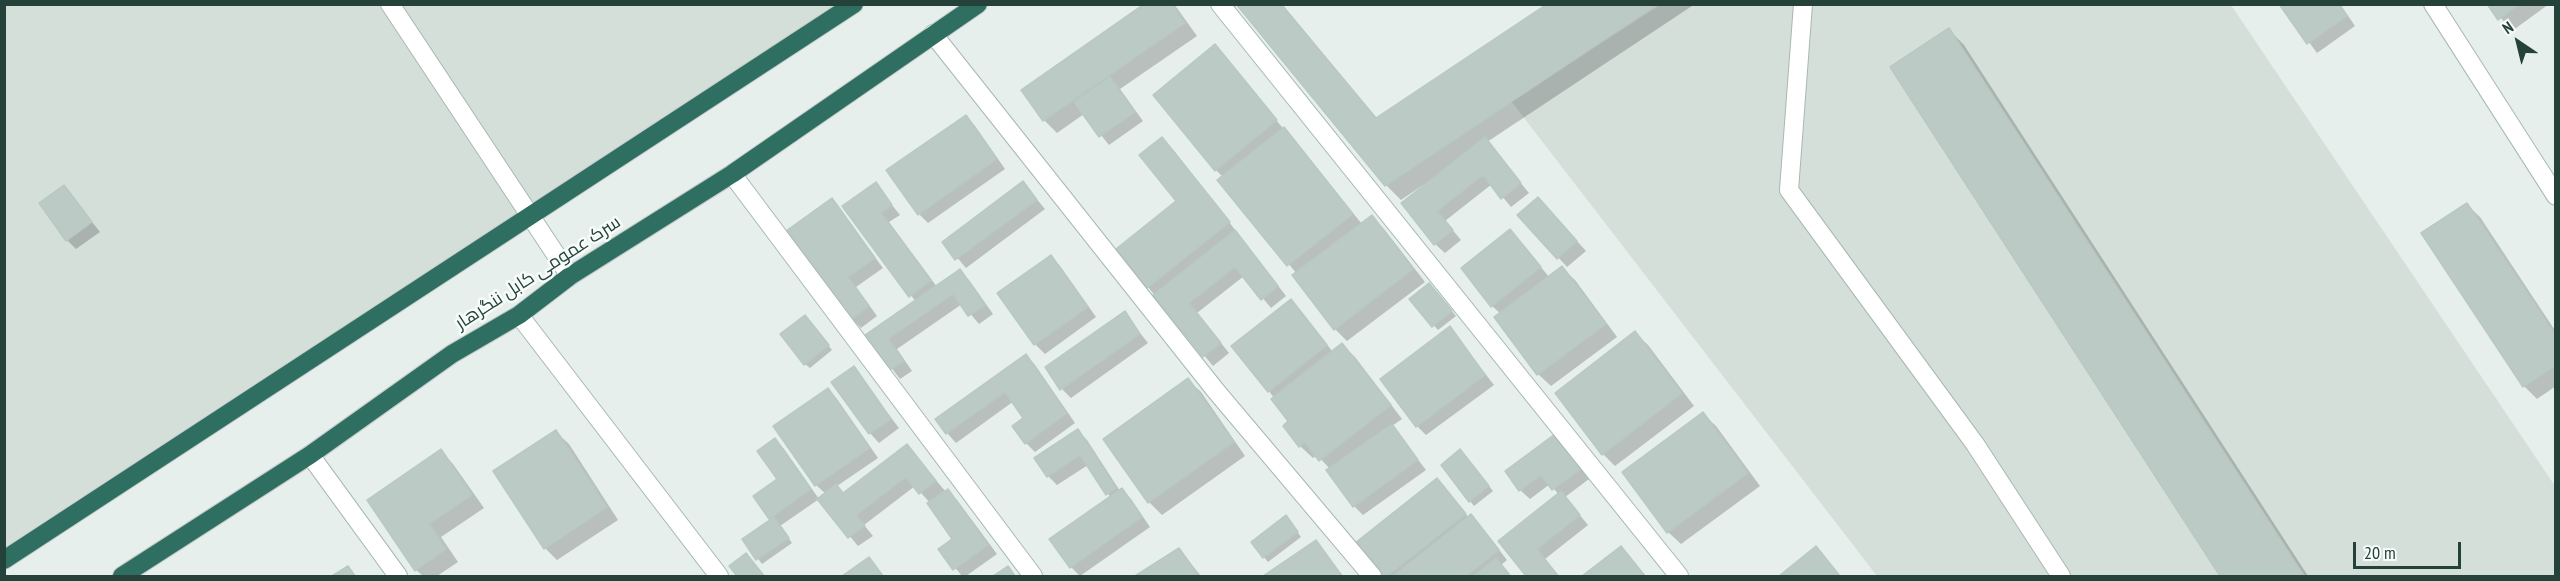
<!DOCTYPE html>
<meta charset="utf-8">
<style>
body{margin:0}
#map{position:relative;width:2560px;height:581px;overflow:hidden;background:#e6efeb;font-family:"PT Sans Narrow",sans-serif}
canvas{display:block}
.frame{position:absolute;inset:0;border:6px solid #24423a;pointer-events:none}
.north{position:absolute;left:2488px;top:12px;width:60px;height:60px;-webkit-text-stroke:4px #f7fbf9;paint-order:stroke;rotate:325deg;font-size:16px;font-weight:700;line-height:24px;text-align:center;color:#24423a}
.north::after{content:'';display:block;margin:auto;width:21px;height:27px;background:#24423a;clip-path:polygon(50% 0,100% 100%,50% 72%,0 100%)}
.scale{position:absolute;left:2353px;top:542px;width:108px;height:27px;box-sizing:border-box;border:3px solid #24423a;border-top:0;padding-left:8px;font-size:18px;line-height:21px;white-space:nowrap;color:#24423a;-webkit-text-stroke:4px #f7fbf9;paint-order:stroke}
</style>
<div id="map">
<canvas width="2560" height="581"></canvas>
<div class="frame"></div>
<div class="north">N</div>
<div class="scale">20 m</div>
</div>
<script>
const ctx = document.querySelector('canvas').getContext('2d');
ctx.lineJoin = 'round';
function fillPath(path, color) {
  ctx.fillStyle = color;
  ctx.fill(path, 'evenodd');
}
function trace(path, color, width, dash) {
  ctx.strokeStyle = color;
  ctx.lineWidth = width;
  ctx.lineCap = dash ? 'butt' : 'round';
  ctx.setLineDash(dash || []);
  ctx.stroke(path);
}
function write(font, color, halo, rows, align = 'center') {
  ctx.font = font + ' "PT Sans Narrow",Cairo,sans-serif';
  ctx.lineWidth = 5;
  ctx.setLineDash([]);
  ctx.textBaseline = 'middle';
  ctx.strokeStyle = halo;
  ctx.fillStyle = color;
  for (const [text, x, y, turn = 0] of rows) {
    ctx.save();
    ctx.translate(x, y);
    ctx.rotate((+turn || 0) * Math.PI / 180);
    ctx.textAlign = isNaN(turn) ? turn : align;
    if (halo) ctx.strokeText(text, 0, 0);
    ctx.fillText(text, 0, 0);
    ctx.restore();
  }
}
const built = new Path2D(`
 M5 5H854L5 560Z
 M1660 5H2231L2555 486V576H1877L1511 101Z`);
const shadow = new Path2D(`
 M1146 4H1174L1197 36 1120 89 1143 121 1109 145 1084 114 1057 133 1044 120Z
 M1238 4H1282L1377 119 1549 4H1695L1487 142 1529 193 1511 207 1492 184 1445 221 1461 240 1445 253 1435 244 1423 185 1401 200 1386 185Z
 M2281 4H2340L2355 26 2317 53Z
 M2489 4H2549L2512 31Z
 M1949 30 1964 45 2308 576H2222L1892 67Z
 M1215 46 1362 224 1371 217 1384 229 1425 282 1347 341 1335 329 1297 274 1219 180 1223 177 1216 170Z
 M966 117 975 126 1005 169 928 223 919 214Z
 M1162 139 1175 152 1286 296 1271 308 1244 276 1197 313 1229 353 1213 366 1148 287 1178 201Z
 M1023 183 1045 209 966 268 944 242Z
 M875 184 900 215 889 222 937 287 960 271 969 280 993 314 979 324 962 304 897 349 912 371 900 379 867 336 916 302 845 207Z
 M64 187 100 232 76 249 67 240Z
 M832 200 883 268 856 287 877 316 861 328 852 319Z
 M2467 205 2480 217 2556 332V386L2537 399 2524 386Z
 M1547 208 1586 251 1567 267 1520 215Z
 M1519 240 1549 277 1562 268 1575 280 1617 337 1551 386 1538 374 1501 314 1492 306Z
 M1051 257 1060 266 1096 317 1045 354 1035 344 999 293Z
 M1433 289 1456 316 1438 330 1411 300Z
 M1291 301 1333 352 1342 345 1355 357 1402 419 1392 426 1426 470 1363 515 1354 506 1330 469 1317 455 1313 458 1300 446 1290 421 1269 391Z
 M1124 313 1148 343 1071 398 1062 389Z
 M810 321 832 350 810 368 805 364Z
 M1450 328 1494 385 1426 435 1417 426Z
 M1635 333 1648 345 1694 406 1615 466 1603 454Z
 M1026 356 1035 365 1075 423 1035 452 1026 443V418L1014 401 956 443 947 433Z
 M853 368 899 428 879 443 870 433Z
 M1188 380 1201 392 1245 456 1162 515 1149 502 1105 439Z
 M828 390 837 399 878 458 837 486 844 494 907 446 946 492 948 491 957 500 997 554 966 576H962L940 549 954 539 930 503 915 486 864 525 873 536 858 546 819 499 780 526 792 543 762 564 744 540 772 520 770 518 779 480 775 440 784 449 819 499 826 494 816 485Z
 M1703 414 1716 426 1760 486 1681 544 1668 532Z
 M1078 431 1087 440 1120 491 1122 490 1131 499 1150 527 1080 576 1071 567 1111 498 1088 465 1057 485 1048 476Z
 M556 432 569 444 618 520 557 560 545 548Z
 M1564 446 1589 479 1565 497 1588 525 1545 559 1559 576H1528L1500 541 1559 495 1550 484 1530 499 1520 490Z
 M441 451 453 464 484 508 441 537 458 562 437 576H423L416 570Z
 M1465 455 1493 491 1474 506 1470 501Z
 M1437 480 1469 518 1471 516 1480 525 1507 560 1501 565 1511 576H1384L1358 543Z
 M1290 522 1301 537 1268 562 1264 557Z
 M1316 542 1343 576H1266Z
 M1620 548 1646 576H1584Z
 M1815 548 1840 576H1781Z
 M1179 549 1201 576H1138Z
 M746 555 755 564 765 576H739L731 566Z
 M868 559 884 576H845Z`);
const building = new Path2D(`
 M1144 4H1172L1185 23 1043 121 1021 90Z
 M1236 4H1281L1376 118 1547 4H1658L1385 186Z
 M2279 4H2339L2347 16 2307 44Z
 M2487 4H2519L2498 20Z
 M1949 28 2304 576H2220L1890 67Z
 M1215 44 1277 120 1215 171 1153 95Z
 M1110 77 1135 112 1099 137 1074 102Z
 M966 115 997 159 918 215 886 170Z
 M1284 127 1353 214 1287 266 1217 180Z
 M1162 137 1230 222 1147 288 1116 249 1176 201 1139 155Z
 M1485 137 1521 183 1501 199 1483 175 1437 211 1453 230 1434 245 1401 203Z
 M1023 181 1037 200 955 260 942 242Z
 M876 182 892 205 881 213 931 280 909 297 842 206Z
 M64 185 92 222 66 241 39 203Z
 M1538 197 1577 241 1557 259 1517 215Z
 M832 198 875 258 848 277 869 306 850 320 786 231Z
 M2467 203 2556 336V365L2523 387 2421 233Z
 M1372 215 1413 269 1334 330 1292 275Z
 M1510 229 1541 267 1491 307 1461 268Z
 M1235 230 1278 286 1261 300 1235 267 1189 303 1221 343 1203 357 1153 295Z
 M1051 255 1088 307 1034 345 997 293Z
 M1562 266 1606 324 1537 375 1494 317Z
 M960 269 985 305 968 316 953 294 888 339 904 361 889 370 865 335Z
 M1429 283 1452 311 1432 327 1409 299Z
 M1291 299 1327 345 1268 392 1231 346Z
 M1125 311 1140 334 1060 390 1045 367Z
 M805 315 829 345 804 365 780 334Z
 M1450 326 1485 375 1416 427 1380 379Z
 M1635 331 1682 393 1602 455 1555 393Z
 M1342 343 1391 405 1319 461 1305 442 1299 447 1283 426 1288 421 1271 399Z
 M1026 354 1067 413 1025 444 1012 426 1023 418 1005 392 946 434 935 419Z
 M854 366 891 419 869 434 831 382Z
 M1188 378 1234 442 1148 503 1103 439Z
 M828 388 870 448 815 486 773 426Z
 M1703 412 1748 473 1667 533 1622 472Z
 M1392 424 1418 460 1353 507 1326 470Z
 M1078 429 1116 488 1106 495 1080 455 1047 477 1034 458Z
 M556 430 607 507 544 549 493 471Z
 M1555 434 1581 469 1552 490 1541 475 1519 491 1505 471Z
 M775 438 811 489 769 519 753 496 777 479 757 451Z
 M907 444 936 481 919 494 906 477 856 515 865 526 848 538 817 499 836 484 843 493Z
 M441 449 472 495 429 524 446 549 415 571 367 500Z
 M1460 449 1489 486 1469 502 1441 465Z
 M1437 478 1466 514 1387 576H1382L1355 543Z
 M1122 488 1142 517 1070 568 1049 539Z
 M948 489 988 545 953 570 938 549 952 539 927 503Z
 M1561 491 1580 515 1537 549 1558 576H1526L1498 541Z
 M1471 514 1499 550 1466 576H1393Z
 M1286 515 1298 532 1263 558 1251 542Z
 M774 517 789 538 756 560 742 539Z
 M1316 540 1342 576H1263Z
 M1621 546 1645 576H1582Z
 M1816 546 1840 576H1779Z
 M1179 548 1199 576H1135Z
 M746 553 764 576H737L729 566Z
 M869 557 883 576H842Z
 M1496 558 1509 574 1505 576H1474Z
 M348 566 355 576H332Z
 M1008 566 1015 576H993Z`);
const minor = new Path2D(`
 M390 4 570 276
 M1220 4 1679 576
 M1803 4 1789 190 1975 444 2061 576
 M2433 4 2556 196
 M933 34 1216 391 1372 576
 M732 174 1033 576
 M519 315 719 576
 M310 455 398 576`);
const highway = new Path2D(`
 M4 560 854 4
 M122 576 310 455 452 354 519 315 570 276 732 174 978 4`);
const streetNames = [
 ["سرک عمومی کابل ننگرهار",538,273,-33]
];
fillPath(built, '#d4dfda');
fillPath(shadow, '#0003');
fillPath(building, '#bbcac4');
trace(building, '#b8c9c2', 1.5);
trace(minor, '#a8b8b2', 20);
trace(highway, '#c2cac8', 20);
trace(minor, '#fff', 18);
trace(highway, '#2f6f62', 18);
write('18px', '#24423a', '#f7fbf9', streetNames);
</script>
